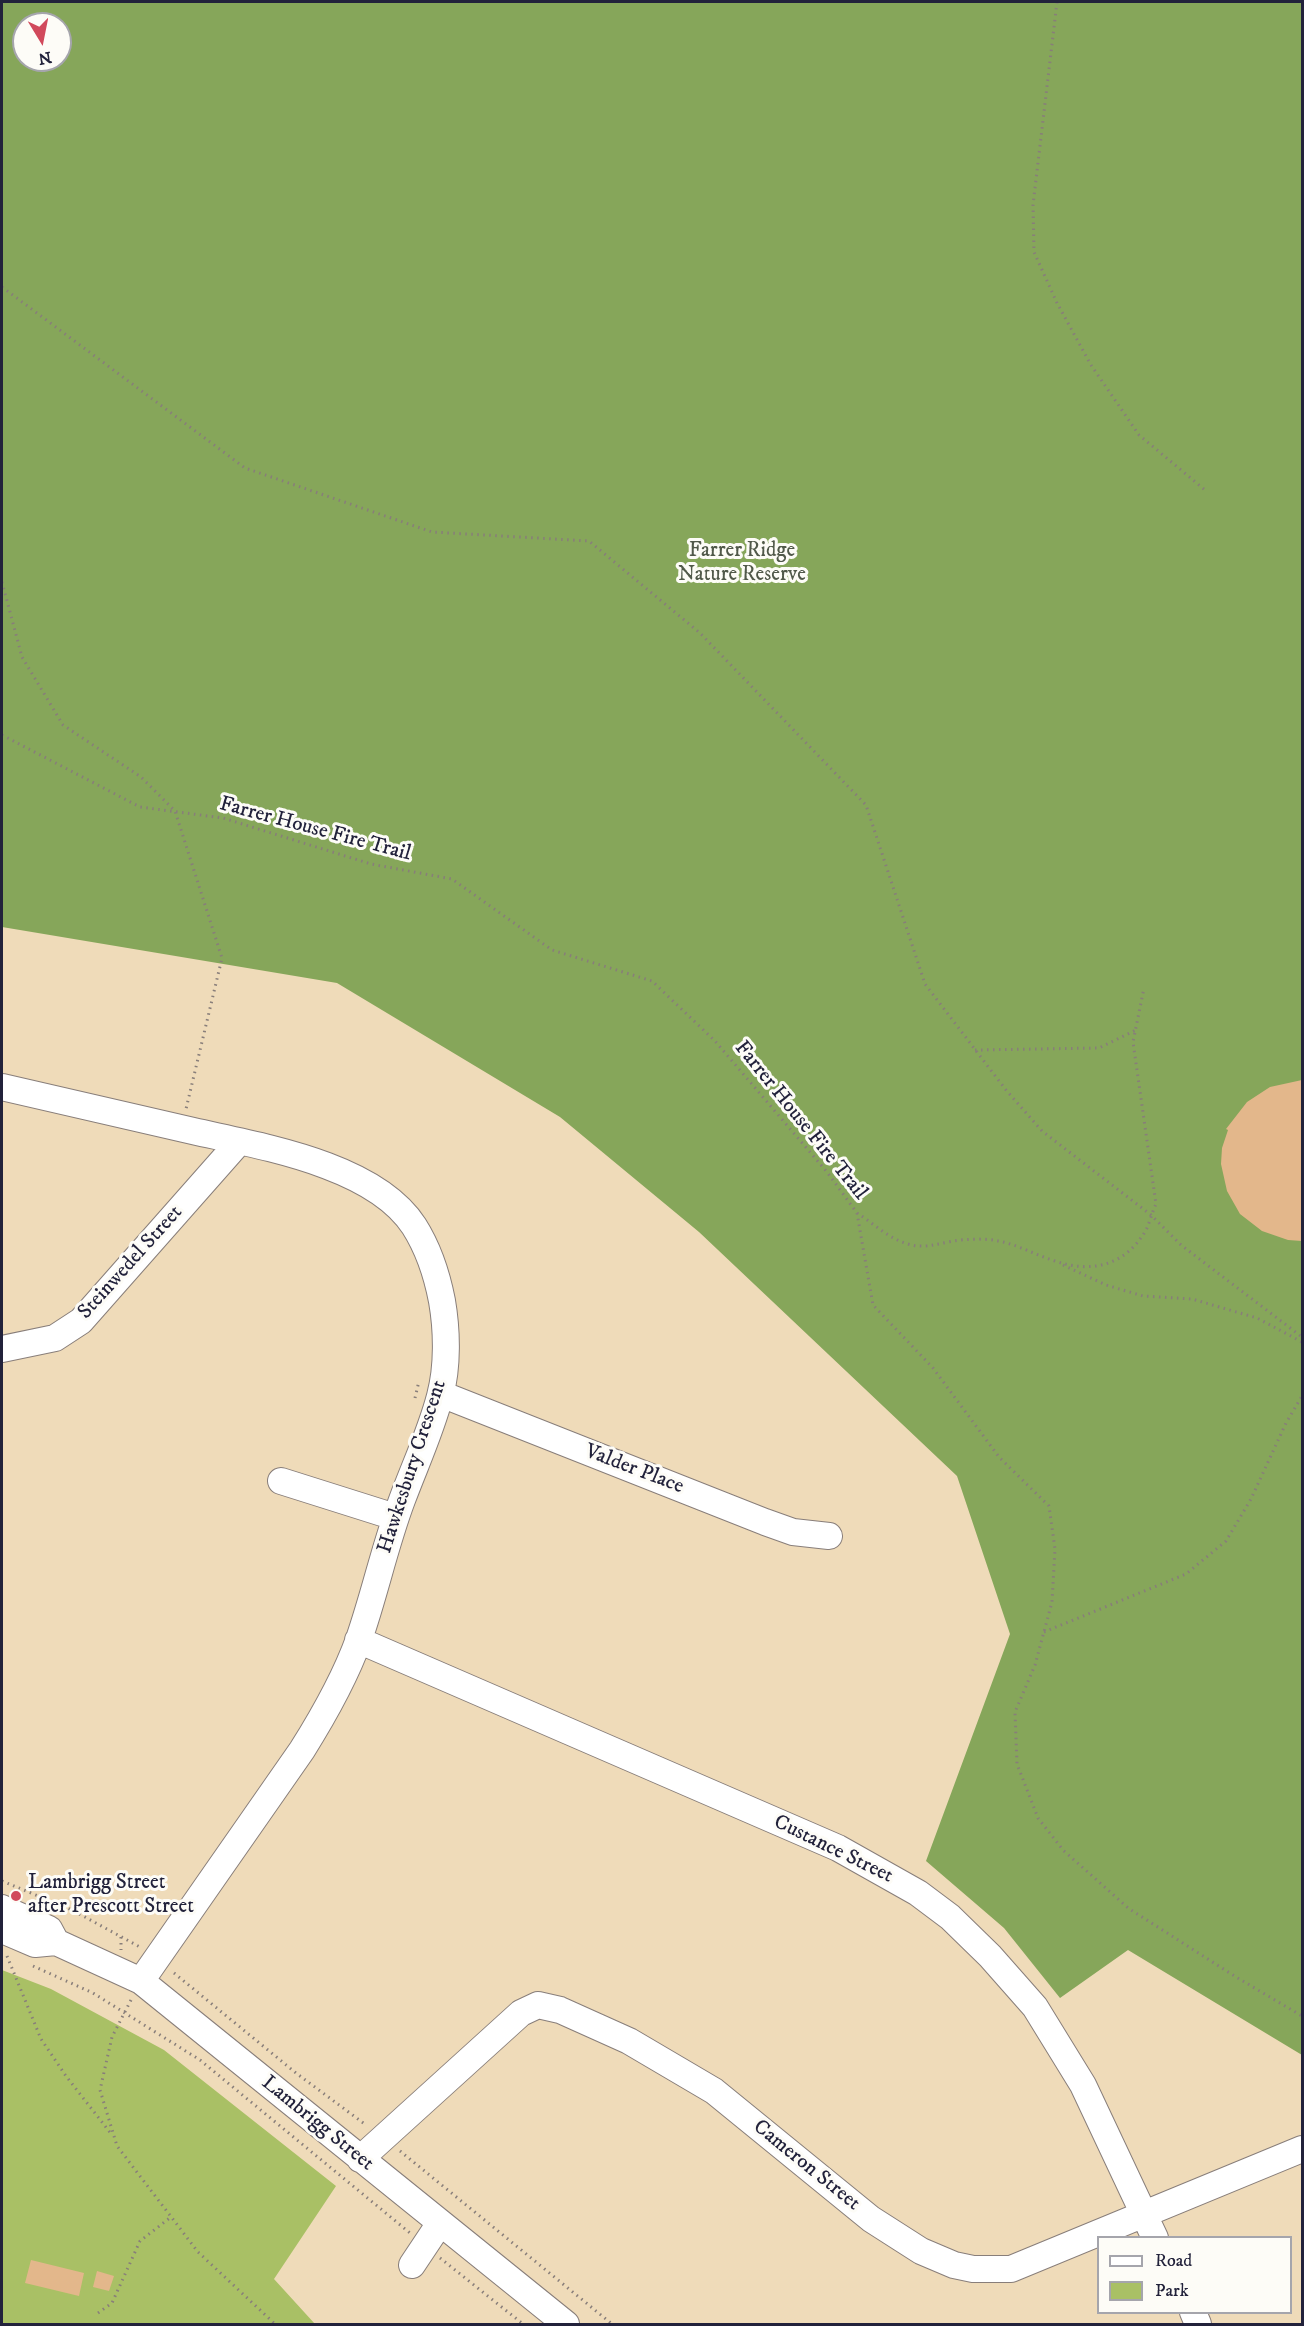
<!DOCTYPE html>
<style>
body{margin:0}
#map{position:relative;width:1304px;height:2326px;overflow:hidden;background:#efdbb9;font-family:"IM FELL DW Pica",serif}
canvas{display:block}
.frame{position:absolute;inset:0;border:3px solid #22223b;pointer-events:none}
.legend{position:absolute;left:1097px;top:2236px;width:195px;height:78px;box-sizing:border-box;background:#fdfcf7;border:2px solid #a5a5ac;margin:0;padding:8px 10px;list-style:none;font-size:18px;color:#22223b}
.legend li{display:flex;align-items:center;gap:12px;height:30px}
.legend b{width:30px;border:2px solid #a5a5ac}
.north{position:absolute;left:12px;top:12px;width:60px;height:60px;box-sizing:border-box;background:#fdfcf7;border:2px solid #a5a5ac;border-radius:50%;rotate:170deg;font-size:16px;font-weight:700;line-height:24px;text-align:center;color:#22223b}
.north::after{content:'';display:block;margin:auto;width:21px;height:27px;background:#d1495b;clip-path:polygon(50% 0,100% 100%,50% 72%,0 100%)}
</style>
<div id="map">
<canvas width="1304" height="2326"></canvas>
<div class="frame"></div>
<ul class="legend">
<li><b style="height:8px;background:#fff"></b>Road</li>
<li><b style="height:16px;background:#a9c065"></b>Park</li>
</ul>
<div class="north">N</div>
</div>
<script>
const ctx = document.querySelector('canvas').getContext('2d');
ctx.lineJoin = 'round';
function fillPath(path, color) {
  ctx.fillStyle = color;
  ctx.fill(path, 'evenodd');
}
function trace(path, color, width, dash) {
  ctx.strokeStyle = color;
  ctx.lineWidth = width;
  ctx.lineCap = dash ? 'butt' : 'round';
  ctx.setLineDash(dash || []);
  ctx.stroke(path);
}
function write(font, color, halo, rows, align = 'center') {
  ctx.font = font + ' "IM FELL DW Pica",serif';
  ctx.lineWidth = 6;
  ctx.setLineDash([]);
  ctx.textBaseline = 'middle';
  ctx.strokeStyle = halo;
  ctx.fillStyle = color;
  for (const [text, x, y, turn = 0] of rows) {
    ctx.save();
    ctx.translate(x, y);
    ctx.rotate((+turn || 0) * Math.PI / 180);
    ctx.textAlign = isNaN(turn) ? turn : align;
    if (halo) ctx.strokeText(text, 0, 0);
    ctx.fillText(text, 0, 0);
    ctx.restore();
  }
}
const green = new Path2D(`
 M2 1970 51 1989 164 2050 336 2186 274 2279 315 2324H2Z`);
const forest = new Path2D(`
 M2 2H1302V2055L1128 1950 1060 1998 1004 1928 926 1861 1010 1634 957 1476 699 1232 560 1117 337 983 2 927ZM24 24H60V60H24Z`);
const building = new Path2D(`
 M1302 1080V1241L1288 1240 1262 1231 1240 1214 1227 1191 1221 1164 1222 1148 1228 1130 1226 1129 1247 1102 1270 1087Z
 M31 2260 84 2273 79 2296 25 2283Z
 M97 2271 114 2276 109 2291 93 2287Z`);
const path = new Path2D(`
 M1057 2 1033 205 1034 252 1057 303 1091 365 1139 435 1205 490
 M2 287 245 468 432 532 589 541 700 633 866 805 925 984 1006 1090 1042 1131 1151 1215 1181 1245 1302 1337
 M2 582 22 657 63 725 141 777 175 811 222 958 186 1109
 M2 735 140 807 223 818 371 864 452 879 552 950 652 981 715 1041 827 1172 857 1213 873 1305 933 1368 999 1457 1049 1506 1055 1549 1052 1602 1035 1665 1015 1712 1017 1764 1038 1818 1063 1850 1128 1908 1236 1977 1302 2016
 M975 1050 1099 1048 1136 1030
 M857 1213C873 1223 889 1239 908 1244 924 1249 937 1244 953 1241 966 1239 985 1238 999 1241 1018 1245 1036 1255 1055 1261 1092 1274 1126 1265 1146 1230 1150 1222 1152 1212 1156 1204L1133 1042 1144 988
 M1063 1265 1106 1285 1143 1296 1192 1299 1257 1318 1302 1342
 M415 1398 419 1381
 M1044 1632 1186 1574 1226 1541 1251 1499 1286 1423 1302 1396
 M2 1881 72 1910 140 1947
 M121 1937V1950
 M7 1956 41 2039 66 2076 112 2135
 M33 1966 93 1993 200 2060 410 2233
 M174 1973 296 2073 366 2125
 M131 2000 112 2037 100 2090 117 2146 198 2252 275 2324
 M400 2151 612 2324
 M440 2258 523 2324
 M98 2313 112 2303 140 2241 171 2217`);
const minor = new Path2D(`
 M2 1087C65 1102 129 1116 193 1131 259 1146 374 1164 414 1226 428 1248 437 1275 442 1301 447 1330 448 1366 440 1396 431 1431 415 1465 402 1500 385 1545 375 1593 359 1639 345 1678 324 1715 302 1750L141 1981
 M2 1349 55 1338 81 1321 239 1142
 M441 1394 765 1522 793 1532 829 1536
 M281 1481 395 1517
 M358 1640 838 1848 918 1893 950 1917 990 1956 1035 2007 1083 2085 1155 2238
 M2 1908 49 1929 56 1942
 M2 1930 35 1944 56 1942 141 1981 566 2324
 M360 2159 521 2013 538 2005 560 2010 629 2041 714 2091 871 2219 921 2251 954 2265 973 2269H1011L1302 2149
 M412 2265 440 2223
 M1193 2312 1198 2324`);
const markers = [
 [16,1896,6,"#d1495b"]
];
const parkNames = [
 ["Farrer Ridge",742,552],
 ["Nature Reserve",742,576]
];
const streetNames = [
 ["Farrer House Fire Trail",315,830,15],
 ["Farrer House Fire Trail",800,1121,51],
 ["Steinwedel Street",131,1263,-48],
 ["Hawkesbury Crescent",413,1467,-72],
 ["Valder Place",634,1470,21],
 ["Custance Street",833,1850,26],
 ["Lambrigg Street",317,2124,39],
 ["Cameron Street",806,2166,39]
];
const poiNames = [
 ["Lambrigg Street",28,1884],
 ["after Prescott Street",28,1908]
];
fillPath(green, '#a9c065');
fillPath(forest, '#86a65a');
fillPath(building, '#e3b78b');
trace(minor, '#887e7a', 28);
trace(path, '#887e7a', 3, [1.5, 4.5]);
trace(minor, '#fff', 26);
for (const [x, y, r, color] of markers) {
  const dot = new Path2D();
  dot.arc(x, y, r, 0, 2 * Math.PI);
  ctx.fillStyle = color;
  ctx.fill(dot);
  trace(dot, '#fdfcf7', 2);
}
write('21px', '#51594a', '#fdfcf7', parkNames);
write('21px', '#22223b', '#fdfcf7', streetNames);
write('21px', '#22223b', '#fdfcf7', poiNames, 'left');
</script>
